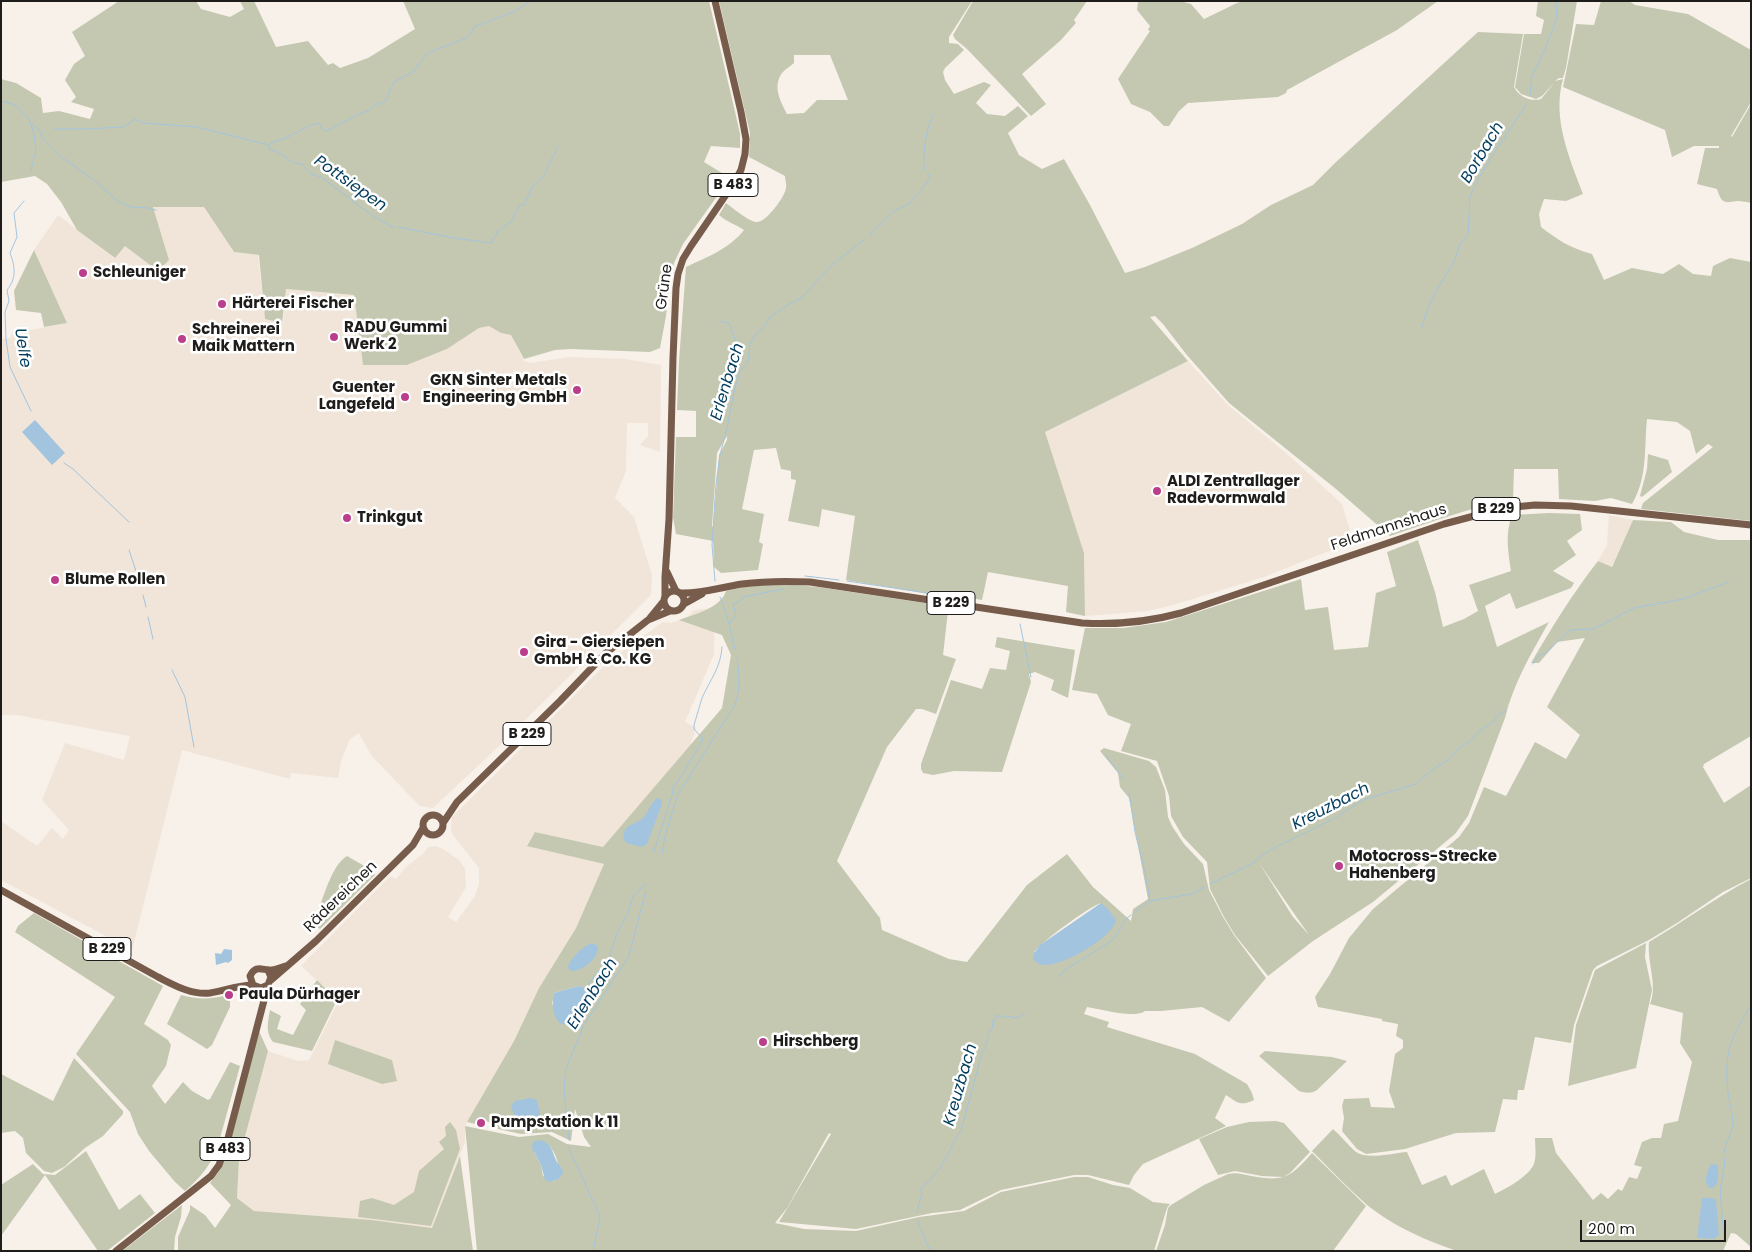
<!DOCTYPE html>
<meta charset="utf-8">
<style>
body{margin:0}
#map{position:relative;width:1752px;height:1252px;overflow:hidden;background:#f7f1ea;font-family:Poppins,sans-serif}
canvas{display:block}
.frame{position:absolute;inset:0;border:2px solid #1f1d1b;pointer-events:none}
.scale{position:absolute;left:1580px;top:1220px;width:146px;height:22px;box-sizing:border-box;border:2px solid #1f1d1b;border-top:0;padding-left:6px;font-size:15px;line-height:18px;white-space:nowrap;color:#1f1d1b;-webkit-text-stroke:4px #fff;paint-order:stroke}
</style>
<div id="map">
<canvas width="1752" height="1252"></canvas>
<div class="frame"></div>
<div class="scale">200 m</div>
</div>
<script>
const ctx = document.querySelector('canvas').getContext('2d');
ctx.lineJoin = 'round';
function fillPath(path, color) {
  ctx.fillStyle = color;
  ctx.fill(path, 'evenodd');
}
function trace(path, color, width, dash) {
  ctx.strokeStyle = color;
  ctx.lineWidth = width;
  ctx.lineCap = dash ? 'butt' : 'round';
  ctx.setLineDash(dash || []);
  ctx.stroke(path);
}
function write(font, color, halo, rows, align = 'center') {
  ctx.font = font + ' Poppins,sans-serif';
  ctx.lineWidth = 5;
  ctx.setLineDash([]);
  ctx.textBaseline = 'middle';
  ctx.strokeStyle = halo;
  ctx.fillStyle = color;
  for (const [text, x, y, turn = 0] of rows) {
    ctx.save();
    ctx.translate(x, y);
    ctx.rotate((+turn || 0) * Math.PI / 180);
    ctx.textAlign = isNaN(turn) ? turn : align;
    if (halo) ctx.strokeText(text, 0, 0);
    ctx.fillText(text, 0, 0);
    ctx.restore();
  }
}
const built = new Path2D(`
 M153 207H204L234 252 258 255 265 319 283 323 285 289 354 295 363 365H407L447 349 479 328 489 326 501 333 511 335 524 361 530 363 570 357 625 359 661 365 660 452 640 445 648 436V423H627L626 471 615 498 634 517 652 575 651 595 497 748 433 808 420 806 408 794 371 755 359 733 350 739 341 761 338 778 291 773 290 779 182 750 132 950 1 880V821L37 846 52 828 63 839 69 830 42 800 65 743 124 760 130 736 17 715H1V339L11 338V334L67 323 34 250 58 215 114 258 124 246 169 260Z
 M1188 361 1228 405 1293 459 1342 504 1354 544 1326 552 1264 577 1173 605 1148 611 1085 616 1084 553 1044 432Z
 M1609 515 1633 520 1611 568 1598 561 1607 545Z
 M715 608 714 654 685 722 696 728 690 746 603 847 535 832 527 845 604 864 576 928 539 988 514 1041 465 1126V1142L432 1228 372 1220 254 1211 237 1198 239 1159 268 1051 298 1061 309 1060 339 1000 301 966 390 876 396 879 406 867 424 853 428 847 435 846 443 849 459 860 465 869 466 887 448 917 456 922 475 896 479 883V868L452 834 451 827 452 817 610 660 663 622 671 623 687 617 694 610Z`);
const green = new Path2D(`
 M119 1H196L201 9 230 17 244 9 240 1H254L276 47 308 41 328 65 333 63 340 68 368 58 415 29 403 1H709L736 116 740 134V148L711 146 704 162 730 178 683 244 674 263 670 279 666 316 660 348 650 352 570 349 555 350 524 359 511 335 501 333 489 326 479 328 447 349 407 365H363L354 295 286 289 282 323 265 319 259 255 234 252 204 207H153L169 260 158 271 125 246 115 258 77 230 61 202 47 184 35 176 1 182V79L16 83 41 98 43 113 59 111 90 119 94 109 71 102 76 97 65 80 74 64 85 56 72 32Z
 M719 1H972L949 37V43L958 44 964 50 945 68 943 72 945 80 954 94 984 82 991 85 976 103 987 114 1005 116 1018 106 1028 116 1008 133 1019 155 1042 169 1064 159 1090 205 1125 273 1145 267 1192 248 1242 224 1271 205 1313 185 1336 162 1478 32 1523 34 1514 87C1519 97 1531 102 1541 99L1555 82 1542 96 1536 99 1521 94 1515 87 1524 34H1541L1544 20 1536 16 1538 1H1577L1566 68 1563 78H1559L1555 81 1563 79C1552 118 1569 157 1583 194L1566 201 1544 199 1539 214 1541 227C1558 240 1570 248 1592 254L1604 280 1632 268 1663 274 1679 264 1693 274 1711 276 1713 266 1730 258 1751 262V521L1641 509 1643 503 1713 447 1708 444 1696 454 1690 431 1677 422 1647 419C1644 448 1648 477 1632 504L1611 498 1595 501 1559 499 1558 469H1514L1513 500C1471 507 1431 522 1390 536L1336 489 1229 403 1186 354 1163 324 1155 316 1150 317 1188 361 1045 432 1084 553 1085 616 1066 612 1068 586 988 572 982 600 965 597 958 599 846 580 855 516 822 509 819 527 788 521 796 480 791 479V471L781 469 776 448 754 450 742 509 764 514 759 542 763 544 758 570 721 573 714 567 713 541 676 534 673 517 676 437H696V411L677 410 679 361 686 267C707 257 729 249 744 230 735 224 727 222 719 215L726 203C733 208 748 221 756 222 765 224 785 197 786 188 787 185 785 180 785 176L749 157 750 133ZM794 55H830L848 100H817L804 113 787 114C781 102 772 87 782 73 785 69 791 66 794 63ZM727 436V440L719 455 713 527 712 526 717 453Z
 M973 1H1087L1074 20 1076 23 1061 40 1022 74 1046 104 1031 116 967 49 955 39 953 35Z
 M1138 1H1180L1191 4 1204 19 1237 3 1243 1H1438L1397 30 1287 90 1286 93 1278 97 1188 103 1179 111 1169 126H1164L1150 112 1131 104 1118 79 1150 31 1148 30 1150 26 1137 10Z
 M1601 1H1629L1635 5 1688 14 1751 50V102L1731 136 1732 137 1751 104V203C1747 202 1742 201 1738 201 1726 202 1722 206 1717 189L1697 184 1705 148H1719V146H1694L1672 157 1665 130 1563 87 1576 24 1594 25Z
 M34 250 67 323 44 327 41 313 16 310 14 291Z
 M1648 454 1668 460 1672 472 1642 497 1640 496 1647 469Z
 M1549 513 1580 514 1582 530 1567 541 1576 555 1553 571 1574 583 1571 588 1516 609 1510 593 1485 606 1497 647 1549 622C1532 652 1513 684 1505 718L1468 816 1455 834 1373 902 1313 941 1268 976 1235 935 1224 917 1210 889 1207 862 1183 837 1171 816 1169 796 1157 761 1121 751 1131 724 1108 715 1097 694 1072 690 1085 628H1123L1166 622 1301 579 1305 610 1328 607 1334 650 1368 647 1376 593 1396 586 1387 552 1418 540 1435 592 1443 627 1464 619 1478 611 1469 585 1511 571C1508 551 1505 534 1512 515ZM1259 863 1309 935 1293 917Z
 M1633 520 1671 522 1684 532 1718 540H1751V736L1704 764 1703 767 1724 803 1751 785V878L1723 892 1677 923 1649 940 1597 966 1593 970 1574 1025 1571 1043 1535 1037 1524 1090H1518L1517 1100 1503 1099 1495 1132 1456 1133 1405 1149 1366 1154 1357 1149 1342 1131 1344 1118 1342 1106 1344 1099 1369 1098 1371 1107 1395 1108 1389 1091 1395 1054 1403 1048V1040L1396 1036 1398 1024 1382 1021V1019L1318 1007 1315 997 1330 974 1349 938 1373 909 1459 837 1469 823 1484 787 1506 796 1535 742 1566 759 1580 735 1547 707 1585 638 1557 642 1539 663H1531C1552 627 1573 593 1598 561L1612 567Z
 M780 584 818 587 958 608 957 612 948 611 943 655 956 659 936 714 922 709H916L887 747 837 861 880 918 882 930 949 959 967 962 1027 885 1067 854 1093 887 1131 921 1133 909 1148 899 1129 798 1120 787 1118 773 1100 751 1104 748 1149 761 1156 767 1165 790 1168 817 1172 826 1184 844 1203 864 1209 890 1223 917 1234 935 1266 978 1229 1022 1202 1007 1161 1011H1145C1135 1019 1100 1009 1087 1007L1084 1014 1109 1022 1107 1027 1195 1054 1247 1084 1252 1093 1254 1100C1240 1107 1237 1102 1226 1095L1215 1118 1226 1126 1143 1164 1134 1175 1129 1185 1088 1175H1074L1001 1190 960 1210 932 1213 856 1229 779 1222 831 1134 829 1133 787 1208 775 1223 804 1229 856 1231 919 1217 964 1211 1001 1192 1074 1177H1088L1113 1185 1130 1188 1153 1202 1170 1204 1167 1208 1154 1251H477L465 1126 519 1137 548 1134 567 1144 591 1147 584 1137 575 1109 571 1141 552 1132 521 1134 498 1129V1126L486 1121 484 1126 467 1122 514 1041 539 988 576 928 604 864 527 846 535 832 603 847 722 708 731 655 722 635 679 620C694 614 720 609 726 591L743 587ZM1101 903 1083 951 1052 964 1034 952C1044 940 1087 908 1101 903ZM578 986 591 997 584 1009 570 1024 552 1004 554 993ZM536 1141C554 1139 560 1165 560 1178L553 1181 543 1176 541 1165 534 1152Z
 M997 637 1075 650 1068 698 1051 690 1054 680 1035 672 1029 674 1031 682 1002 772 954 771 933 775 923 773 921 769V764L951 680 982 689 990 668 1006 670 1010 651 995 647Z
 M347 856 373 871 375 875 320 929 317 927 324 915 318 910C325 894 332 865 347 856Z
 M1751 879V1247L1736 1234 1731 1233 1723 1251H1457C1425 1240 1393 1226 1367 1205 1348 1188 1330 1169 1312 1151L1333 1129C1341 1136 1348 1145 1356 1152 1367 1160 1394 1153 1407 1152L1422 1185 1446 1175 1451 1186 1484 1169 1495 1194C1507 1188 1526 1178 1533 1166 1537 1158 1535 1147 1535 1138H1552L1556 1153 1593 1200 1601 1193 1608 1199 1618 1189 1622 1191 1629 1177 1637 1179 1642 1167 1634 1165 1642 1142 1652 1138H1661L1664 1124 1678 1121 1692 1062 1680 1043 1683 1013 1650 1004C1658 985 1647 964 1649 942 1683 922 1715 898 1751 879Z
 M34 913 163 986 144 1024 168 1040 171 1045 166 1066 152 1086 165 1104 183 1082 192 1091 208 1100 210 1099 230 1062 240 1066 217 1149C210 1166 199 1179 185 1191L175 1182 149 1151 138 1134 130 1112 76 1054 115 997 15 932 18 926Z
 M1646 943 1645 957 1652 990 1636 1068 1568 1086 1576 1025 1595 970Z
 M317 980 337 1000 312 1051 273 1042C265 1032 268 1022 270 1010L281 1016 277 1029 293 1035 306 1010 300 1004Z
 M181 995C198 1000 211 999 228 995L230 1001V1007L212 1045 207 1049 167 1024Z
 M259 1031 268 1051 239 1159 237 1198 254 1211 372 1220 432 1228 460 1156 473 1251H178V1237L190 1210V1205L205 1215 215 1228 231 1205 210 1183 218 1173 226 1158Z
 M335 1040 392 1060 397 1081 382 1084 328 1064Z
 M1265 1051 1332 1057 1347 1061 1317 1090C1311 1094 1305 1093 1299 1091L1259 1056Z
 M74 1058 123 1111V1114L103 1136 85 1148 64 1167 52 1173 44 1171 26 1153 23 1138 15 1131 1 1133V1074L53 1101Z
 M450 1122 456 1130 460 1149 431 1226 358 1217 360 1201 372 1198 394 1205 414 1192 419 1171 444 1149 439 1142 446 1136 445 1127Z
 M1249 1122 1276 1121 1284 1123 1310 1152 1290 1173 1283 1177 1262 1176 1235 1171 1218 1175 1199 1139 1227 1127Z
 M86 1151 119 1210 140 1194 155 1213 107 1251H98L45 1175 1 1236V1185L33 1164 43 1174 55 1175Z
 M1312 1153 1366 1206 1333 1251H1156L1165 1225 1168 1208 1171 1205 1204 1185 1228 1174C1236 1172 1243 1174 1251 1176 1284 1182 1290 1178 1312 1153Z
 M182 1205 181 1217 175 1237 174 1251H122Z`);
const water = new Path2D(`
 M35 420 65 453 52 465 22 432Z
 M658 798 662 800V804L647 844 642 847 626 843 623 838 625 829C630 824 639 822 643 818 649 811 650 803 658 798Z
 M1101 903 1108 909 1116 920C1113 938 1057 971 1039 964 1037 963 1035 961 1033 959L1034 953 1040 945Z
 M592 943 598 946C600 958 580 974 569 970L568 966C572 957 583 946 592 943Z
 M224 949 232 950V960L228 963 226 962 216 965 215 953 221 954Z
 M578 986 590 989 592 997C587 1005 579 1021 568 1024 553 1028 551 1002 554 993Z
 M529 1098 537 1100 540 1113 538 1126 531 1130C520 1128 514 1117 511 1106L515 1101Z
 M539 1140C552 1142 552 1152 557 1162 560 1167 562 1167 563 1173L559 1179 549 1182 545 1180 541 1165 532 1148 533 1142Z
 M1711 1164 1718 1165C1718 1174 1720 1182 1713 1188H1709C1703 1180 1707 1172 1711 1164Z
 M1702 1198H1710L1716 1199 1719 1235 1714 1239 1697 1238Z`);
const stream = new Path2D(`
 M1530 95 1532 76 1547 44 1557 18 1556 1
 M1 101 15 105 29 119 34 134 36 151 31 170
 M30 123 39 129 42 137 60 156 90 177 119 202 131 207 148 208 156 210
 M54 129H84L124 127 135 119 144 123 197 127 269 145 271 143C289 139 302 127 319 123L322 129 327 131 357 115 368 111 376 104H381L386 100 394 82 413 72 425 56 430 52 464 39 471 34 474 27 513 12 531 1
 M269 146V149C283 151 287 164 302 164L311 174 321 177 372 215 390 226 394 227
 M925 170C921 160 927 123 934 114
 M24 201 14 213 17 237 10 253C15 266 17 278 7 290L9 301 5 312 6 339 10 367 31 411
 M398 227 454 238 491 243 498 231 511 222 520 205H524L533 186 544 175 558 146
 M870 235 894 211 909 204 930 179 928 174
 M719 321 729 323 736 341 737 348 733 363 738 374
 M1422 327 1425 316 1435 293 1455 260 1459 246 1468 234 1470 197C1484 163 1508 135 1526 104
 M64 463 73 469 129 522
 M129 550 138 577
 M805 576 839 580
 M715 581 712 545 716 484 720 455 727 428 734 392 740 371 748 362 750 344 755 335 766 325 769 318 786 306 801 298 833 264 864 240
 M847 581 948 596
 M143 595 146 607
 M720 597C728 614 730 631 735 649
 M148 617 153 639
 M730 623 736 615 733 604 739 602 743 597 784 589
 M1020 624 1031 677
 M1533 664 1538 656 1547 652 1570 630 1593 629 1634 608 1683 599 1728 582
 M172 670 185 697 194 747
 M1106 755 1123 779
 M1129 792 1135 832 1145 872 1150 901
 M654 851 672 795 673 789 702 742 703 739 694 729V725C697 716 699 707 702 698 710 680 721 667 722 647
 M662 854 665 836 678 794 735 705C741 686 739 676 737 658
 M1210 884 1253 863 1268 851 1335 818 1363 800 1416 784 1433 769 1445 762 1459 748 1470 741 1478 732 1493 722 1499 714 1505 711
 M1135 912 1150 901 1191 894 1205 887
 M1059 977 1062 972 1113 940 1127 918 1131 915
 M585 988 609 959 617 933 628 913 633 897 644 885 647 884
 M574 1022 582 1029
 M569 1140 564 1089 566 1068 584 1025 629 956 646 890
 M569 1147 570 1151 599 1214 600 1218 593 1251
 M1724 1153C1725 1142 1732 1134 1733 1123 1733 1113 1729 1103 1728 1093 1724 1054 1730 1037 1751 1006
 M917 1212 922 1192 920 1189C936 1176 942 1166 951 1148 954 1142 956 1136 961 1131L982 1053 986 1047 985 1044 988 1039 987 1035 993 1028 992 1021 995 1020 997 1015 1003 1018 1006 1016 1017 1018 1025 1014
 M917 1220 930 1251
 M1724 1240 1720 1189 1724 1169 1725 1157`);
const primary = new Path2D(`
 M667 572 676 591
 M664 601a10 10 0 1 1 20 0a10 10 0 1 1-20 0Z
 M680 593C701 594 722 587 742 584 765 581 787 581 810 582L1082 623C1116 625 1148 622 1181 613L1444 524 1504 508 1535 505 1571 506 1751 525
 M665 596V577L669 519 673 358 676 288 678 274 683 259 691 246 734 183 741 170 745 154 746 139 741 112 715 1
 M684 604 702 594
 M650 618 663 602
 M423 825a10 10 0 1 1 20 0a10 10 0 1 1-20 0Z
 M443 823 457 802 560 701 606 653 648 620 670 611
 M1 890 158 977C174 985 191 995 210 993 224 991 238 985 253 985
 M268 970 271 977 268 985 261 988 253 985 250 976C255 966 260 969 268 970 273 971 281 967 286 966
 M271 980 316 941 413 845 423 828
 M116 1251 211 1176 219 1165 226 1146 268 985`);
const markers = [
 [83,273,5,"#bb3e8c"],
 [222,304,5,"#bb3e8c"],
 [334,337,5,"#bb3e8c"],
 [182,339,5,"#bb3e8c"],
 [577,390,5,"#bb3e8c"],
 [405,397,5,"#bb3e8c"],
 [1157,491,5,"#bb3e8c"],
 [347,518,5,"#bb3e8c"],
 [55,580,5,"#bb3e8c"],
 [524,652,5,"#bb3e8c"],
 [1339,866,5,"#bb3e8c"],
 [229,995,5,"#bb3e8c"],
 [763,1042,5,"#bb3e8c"],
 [481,1123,5,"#bb3e8c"]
];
const shields = [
 [733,185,50],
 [1496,509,48],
 [951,603,48],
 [527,734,48],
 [107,949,48],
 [225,1149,50]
];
const shieldNames = [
 ["B 483",733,185],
 ["B 229",1496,509],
 ["B 229",951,603],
 ["B 229",527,734],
 ["B 229",107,949],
 ["B 483",225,1149]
];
const poiNames = [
 ["Schleuniger",93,273],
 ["Härterei Fischer",232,304],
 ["RADU Gummi",344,328],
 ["Werk 2",344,345],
 ["Schreinerei",192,330],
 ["Maik Mattern",192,347],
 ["GKN Sinter Metals",567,381,"right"],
 ["Engineering GmbH",567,398,"right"],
 ["Guenter",395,388,"right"],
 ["Langefeld",395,405,"right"],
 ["ALDI Zentrallager",1167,482],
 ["Radevormwald",1167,499],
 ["Trinkgut",357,518],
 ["Blume Rollen",65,580],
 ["Gira - Giersiepen",534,643],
 ["GmbH & Co. KG",534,660],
 ["Motocross-Strecke",1349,857],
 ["Hahenberg",1349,874],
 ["Paula Dürhager",239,995],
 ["Hirschberg",773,1042],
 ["Pumpstation k 11",491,1123]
];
const streetNames = [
 ["Grüne",665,287,-82],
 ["Feldmannshaus",1389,528,-18],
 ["Rädereichen",341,897,-44]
];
const waterNames = [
 ["Borbach",1483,153,-59],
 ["Pottsiepen",350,184,35],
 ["Uelfe",22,348,81],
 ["Erlenbach",728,382,-73],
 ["Kreuzbach",1331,807,-27],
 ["Erlenbach",593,994,-58],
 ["Kreuzbach",961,1085,-74]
];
fillPath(built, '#f0e5d8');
fillPath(green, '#c5c8b0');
fillPath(water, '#a3c4de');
trace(stream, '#a3c4de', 1);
trace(primary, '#775b4b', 7);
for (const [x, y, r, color] of markers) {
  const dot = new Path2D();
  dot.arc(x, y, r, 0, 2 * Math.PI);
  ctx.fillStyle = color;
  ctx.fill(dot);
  trace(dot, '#fff', 2);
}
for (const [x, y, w] of shields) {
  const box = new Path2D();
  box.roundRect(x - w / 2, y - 11.5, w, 23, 4);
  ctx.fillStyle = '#fff';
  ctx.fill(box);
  trace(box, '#1f1d1b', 1);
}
write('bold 14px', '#1f1d1b', null, shieldNames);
write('bold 15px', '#1f1d1b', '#fff', poiNames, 'left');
write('15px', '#1f1d1b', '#fff', streetNames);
write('italic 16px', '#003c5d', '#fff', waterNames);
</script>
